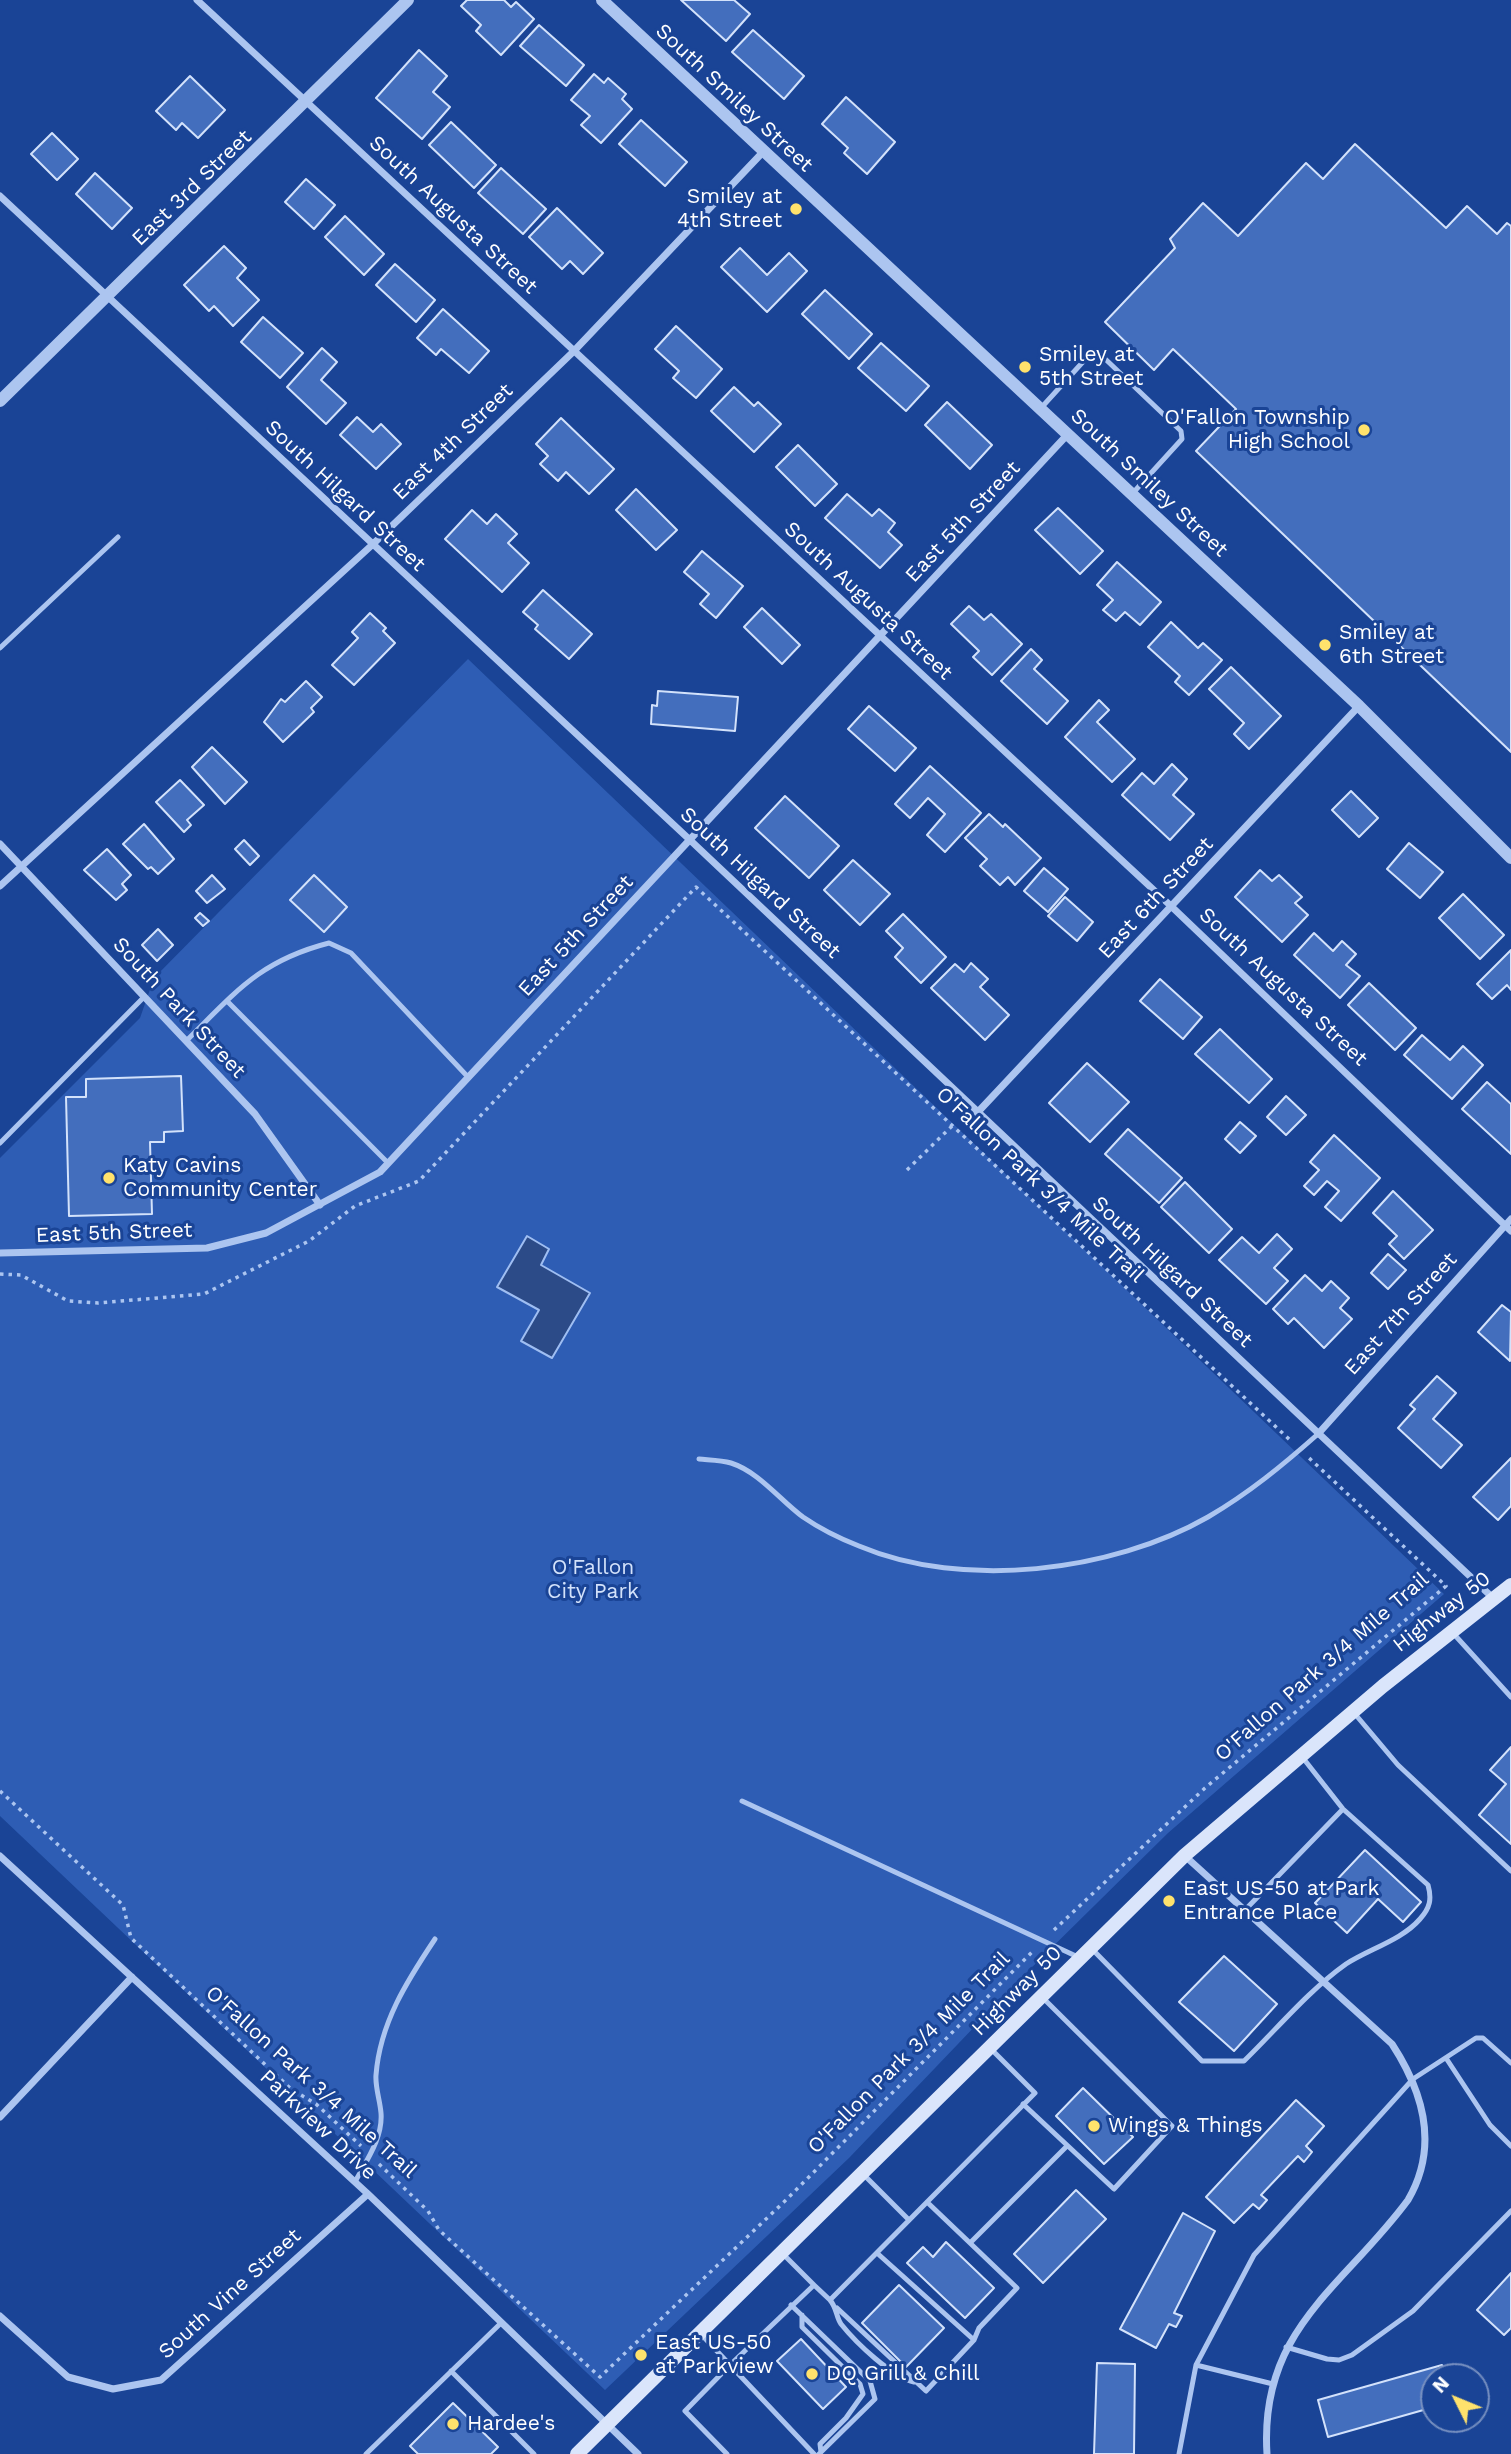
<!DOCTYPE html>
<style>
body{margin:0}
#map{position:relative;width:1511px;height:2454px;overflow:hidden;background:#1a4496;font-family:"Work Sans",sans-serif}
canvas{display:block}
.north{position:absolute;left:1420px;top:2363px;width:70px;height:70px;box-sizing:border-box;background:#1a4496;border:2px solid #768fc0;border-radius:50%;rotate:313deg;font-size:19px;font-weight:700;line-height:28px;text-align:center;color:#fff}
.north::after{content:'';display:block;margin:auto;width:24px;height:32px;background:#ffe26c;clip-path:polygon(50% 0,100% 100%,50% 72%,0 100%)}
</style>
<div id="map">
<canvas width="1511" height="2454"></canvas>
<div class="north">N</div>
</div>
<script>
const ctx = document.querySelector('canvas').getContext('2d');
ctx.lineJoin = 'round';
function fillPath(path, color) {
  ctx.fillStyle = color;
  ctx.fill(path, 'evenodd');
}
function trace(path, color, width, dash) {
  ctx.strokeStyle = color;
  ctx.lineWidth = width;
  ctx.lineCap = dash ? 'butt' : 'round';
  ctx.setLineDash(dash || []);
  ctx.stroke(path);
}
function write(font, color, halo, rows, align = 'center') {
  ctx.font = font + ' "Work Sans",sans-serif';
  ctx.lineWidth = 6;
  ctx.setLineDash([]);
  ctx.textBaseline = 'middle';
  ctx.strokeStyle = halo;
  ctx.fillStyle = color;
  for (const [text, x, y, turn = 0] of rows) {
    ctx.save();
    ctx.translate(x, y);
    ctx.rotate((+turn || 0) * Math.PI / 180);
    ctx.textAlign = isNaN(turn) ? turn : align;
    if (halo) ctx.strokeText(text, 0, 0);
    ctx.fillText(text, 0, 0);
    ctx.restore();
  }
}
const green = new Path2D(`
 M468 659 1444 1594 1168 1833 1022 1977 849 2158 605 2390 0 1816V1158L140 1018 154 978Z`);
const water = new Path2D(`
 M527 1236 549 1249 541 1265 590 1293 552 1358 521 1341 539 1310 497 1287Z`);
const building = new Path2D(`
 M467 0H504L511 7 516 2 534 19 501 55 476 31 481 25 461 6Z
 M681 0H734L750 14 726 41Z
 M539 25 584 65 566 86 520 46Z
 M753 30 804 76 784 99 732 52Z
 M419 50 447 76 433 92 450 107 422 139 376 98Z
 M594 74 604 83 608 78 626 94 622 99 632 109 601 143 581 125 590 116 571 100Z
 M190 76 225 110 198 138 182 123 176 130 156 111Z
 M846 97 895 142 867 174 844 153 848 148 822 124Z
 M641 120 687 162 665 186 619 144Z
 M451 122 496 165 474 188 429 145Z
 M52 133 78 159 57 180 31 154Z
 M1355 144 1446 228 1467 206 1497 234 1507 223 1511 226V752L1196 451 1236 409 1173 349 1154 370 1105 322 1175 248 1170 239 1203 203 1238 236 1306 163 1323 179Z
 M501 168 546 209 523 234 478 193Z
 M95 173 132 208 112 229 76 194Z
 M306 179 335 205 314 229 285 202Z
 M557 208 603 253 583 274 570 261 562 269 529 237Z
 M345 216 384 254 364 275 325 237Z
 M224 246 246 268 237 278 259 300 233 326 214 306 209 311 184 285Z
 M740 248 767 275 789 253 807 271 767 312 721 267Z
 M395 264 435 300 416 322 376 285Z
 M825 290 872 334 849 359 802 314Z
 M443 309 489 351 469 373 441 349 436 355 417 338Z
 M263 317 303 353 280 378 241 342Z
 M676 326 722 369 696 398 673 378 679 371 655 349Z
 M881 343 929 386 906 411 858 368Z
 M322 348 337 362 321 380 346 403 326 424 287 387Z
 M734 387 754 406 758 402 781 424 754 452 711 411Z
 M947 402 992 445 970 469 925 425Z
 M357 417 373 432 381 424 401 444 376 469 340 435Z
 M561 418 614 469 589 494 566 472 558 481 540 464 548 456 536 444Z
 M798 445 837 484 815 506 776 467Z
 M636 489 677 530 656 550 616 510Z
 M847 494 872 516 879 509 895 523 888 532 902 545 880 568 825 518Z
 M1058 508 1103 551 1080 574 1035 530Z
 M472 510 487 524 496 514 517 534 508 543 529 563 502 592 445 539Z
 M702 551 743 586 716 618 700 604 709 594 684 572Z
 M1117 562 1161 602 1140 625 1125 612 1116 621 1103 610 1113 600 1097 585Z
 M543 590 592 634 569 659 535 629 538 625 523 612Z
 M969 606 984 620 991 614 1022 644 992 675 973 657 979 651 951 624Z
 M762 608 800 645 782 664 744 627Z
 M370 613 386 628 383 631 395 643 354 685 332 665 358 638 352 632Z
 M1171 622 1198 648 1203 643 1222 660 1189 695 1175 682 1180 676 1148 647Z
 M1031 649 1042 660 1034 669 1068 701 1047 724 1001 681Z
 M1231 667 1281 716 1249 749 1234 734 1244 723 1209 689Z
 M306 681 322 697 311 708 314 712 283 742 264 722 281 699 285 702Z
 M658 691 738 697 735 731 651 724 652 705 657 706Z
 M1099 700 1109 710 1097 722 1135 759 1112 782 1065 737Z
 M869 706 916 748 895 771 848 729Z
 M212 747 247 782 225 804 192 767Z
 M1172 764 1187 779 1173 795 1194 814 1170 840 1122 795 1142 773 1154 784Z
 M930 766 981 813 945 852 927 835 945 814 928 798 910 818 895 804Z
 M180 780 204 805 187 820 191 825 184 832 156 802Z
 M1351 791 1378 818 1359 837 1332 810Z
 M785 796 839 846 809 878 755 828Z
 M989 814 1003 827 1005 824 1041 858 1015 885 1008 877 1000 885 980 866 987 859 965 838Z
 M144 824 174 859 158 874 151 867 148 869 123 844Z
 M244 840 259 856 250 865 235 849Z
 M1409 843 1443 872 1420 898 1387 869Z
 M107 849 131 875 122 884 127 890 116 900 84 870Z
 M853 860 890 894 860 925 824 890Z
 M1044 868 1068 889 1048 912 1024 891Z
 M1260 870 1272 881 1279 875 1302 897 1295 903 1308 915 1282 942 1235 897Z
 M212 875 225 889 207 903 196 891Z
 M314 875 347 907 324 932 290 900Z
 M1463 894 1504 935 1480 959 1439 918Z
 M1065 897 1093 922 1077 941 1048 916Z
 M200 913 209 921 203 926 195 918Z
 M903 914 946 957 921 983 895 957 903 948 886 931Z
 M158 929 173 945 157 961 142 945Z
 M1314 933 1333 951 1342 941 1356 954 1346 965 1360 976 1340 998 1294 955Z
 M1511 950V990L1507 985 1492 999 1477 984Z
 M971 963 988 979 980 987 1009 1015 985 1040 931 988 955 964 964 972Z
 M1160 979 1202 1017 1183 1039 1140 1001Z
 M1369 983 1416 1028 1395 1050 1348 1005Z
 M1220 1029 1272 1079 1249 1103 1195 1054Z
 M1422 1035 1450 1060 1463 1046 1483 1065 1452 1099 1404 1055Z
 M1087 1063 1129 1102 1090 1142 1049 1103Z
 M181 1076 183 1131 164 1132V1142H150L152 1214 69 1216 66 1097H86V1079Z
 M1487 1082 1511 1104V1154L1462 1109Z
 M1286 1096 1306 1115 1286 1135 1267 1117Z
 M1240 1122 1256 1136 1240 1153 1225 1139Z
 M1128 1129 1182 1178 1159 1203 1105 1154Z
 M1334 1135 1380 1178 1341 1221 1325 1207 1339 1191 1327 1181 1314 1195 1304 1186 1319 1170 1310 1162Z
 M1185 1182 1232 1229 1209 1253 1161 1207Z
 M1393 1191 1433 1230 1404 1259 1389 1244 1397 1236 1373 1213Z
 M1277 1234 1292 1249 1274 1268 1288 1281 1266 1304 1219 1260 1242 1237 1259 1253Z
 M1388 1254 1406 1270 1388 1289 1371 1273Z
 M1305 1275 1322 1291 1331 1281 1349 1298 1340 1308 1352 1319 1324 1348 1294 1318 1288 1324 1273 1309Z
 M1502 1305 1511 1312 1510 1361 1478 1332Z
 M1437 1376 1456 1393 1433 1419 1462 1445 1441 1468 1398 1428 1415 1409 1410 1405Z
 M1511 1458V1506L1498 1520 1473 1497Z
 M1511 1747V1844L1479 1815 1506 1784 1490 1770Z
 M1365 1850 1421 1902 1403 1922 1378 1899 1347 1933 1315 1903Z
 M1224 1956 1277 2004 1234 2051 1179 2002Z
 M1083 2088 1133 2137 1104 2164 1056 2116Z
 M1296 2100 1324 2126 1306 2146 1312 2152 1304 2162 1298 2156 1261 2195 1267 2200 1259 2209 1253 2204 1234 2223 1206 2197Z
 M1076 2190 1106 2219 1043 2283 1014 2254Z
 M1183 2213 1215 2231 1174 2313 1182 2316 1176 2327 1169 2324 1156 2348 1120 2329Z
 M946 2242 994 2288 965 2318 907 2263 923 2247 933 2257Z
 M1511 2273V2328L1504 2335 1477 2310Z
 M899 2285 944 2328 906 2367 862 2323Z
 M801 2339 846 2387 823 2409 777 2361Z
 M1097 2363 1135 2364 1134 2454H1094Z
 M1442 2365 1446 2377H1434V2407L1328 2437 1318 2400Z
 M453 2403 498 2447 491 2454H418L410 2446Z`);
const path = new Path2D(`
 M907 1170 953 1125
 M0 1274 21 1275 68 1301 98 1303 204 1294 309 1241 355 1206 419 1181 696 887 1290 1440
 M0 1791 123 1905 131 1938 291 2089 316 2104 361 2146
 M1054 1930 1205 1788 1446 1586 1308 1457
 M379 2164 428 2211 439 2230 600 2377 786 2200 1034 1950`);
const service = new Path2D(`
 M1041 408 1091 353 1100 354 1181 431 1182 439 1132 494
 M0 648 118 537
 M227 1001 388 1163
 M186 1041C235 993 259 961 329 943L351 953 468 1077
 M0 1143 144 997
 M699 1459C709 1460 721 1460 731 1463 759 1472 780 1500 803 1517 819 1528 841 1539 859 1546 963 1590 1112 1572 1208 1517 1249 1493 1283 1465 1318 1434
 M1452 1632 1511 1697
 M1355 1714 1398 1765 1511 1871
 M742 1801 1078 1957
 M1245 1910 1343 1809
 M1091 1948 1202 2061H1244C1277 2029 1308 1991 1346 1964 1369 1949 1402 1940 1420 1919 1430 1908 1432 1899 1428 1885L1343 1809 1303 1758
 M1446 2058 1490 2125 1511 2146
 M1023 2104 1114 2189 1172 2126 1043 1998
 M862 2173 909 2220
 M355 2182C366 2161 383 2138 381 2113 380 2100 375 2087 376 2075 380 2023 407 1981 435 1939
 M927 2202 970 2243 1066 2147
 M782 2253 814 2285 730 2365 814 2454
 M877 2253 974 2340
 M814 2285 830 2300 1035 2093 990 2048
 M830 2300C837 2308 836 2317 841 2324 857 2344 891 2376 914 2382
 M791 2305 870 2381 875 2399 819 2454
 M837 2308 926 2391 974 2340 979 2328 1017 2288 970 2243
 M802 2315V2327L860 2384 863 2394 846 2418 820 2444 821 2452
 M700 2333 730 2365 685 2411 727 2454
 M1286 2347 1327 2359 1339 2360 1352 2355 1413 2311 1511 2211
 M451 2371 534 2454
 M1273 2384 1196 2365 1254 2255 1413 2079 1476 2038H1483L1511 2063
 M366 2454 501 2323
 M1179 2454 1196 2365`);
const minor = new Path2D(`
 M197 0 1172 907 1511 1231
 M0 196 690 840 1493 1598
 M0 844 255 1114 320 1205
 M0 886 372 545 573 352 763 152
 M977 1113 1359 706
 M0 1253 207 1248 266 1233 380 1172 1068 434
 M1318 1434 1511 1219
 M0 1856 368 2194 638 2454
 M1185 1856 1392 2044C1424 2093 1439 2147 1408 2200 1343 2288 1259 2329 1267 2454
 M0 2117 132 1977
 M0 2316 68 2377 113 2389 161 2380 368 2194`);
const tertiary = new Path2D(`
 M602 0 1359 706 1511 858
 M0 401 408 0`);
const secondary = new Path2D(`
 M577 2454 1185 1855 1383 1686 1511 1585`);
const markers = [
 [796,209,7,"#ffe26c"],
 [1025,367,7,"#ffe26c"],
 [1364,430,7,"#ffe26c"],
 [1325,645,7,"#ffe26c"],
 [109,1178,7,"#ffe26c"],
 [1169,1901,7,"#ffe26c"],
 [1094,2126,7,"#ffe26c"],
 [641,2355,7,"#ffe26c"],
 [812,2374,7,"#ffe26c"],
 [453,2424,7,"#ffe26c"]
];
const streetNames = [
 ["South Smiley Street",734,98,43],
 ["East 3rd Street",192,188,-44],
 ["South Augusta Street",453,215,43],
 ["East 4th Street",453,442,-44],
 ["South Smiley Street",1149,483,43],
 ["South Hilgard Street",345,496,43],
 ["East 5th Street",963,522,-47],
 ["South Augusta Street",868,601,43],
 ["South Hilgard Street",760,883,43],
 ["East 6th Street",1156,898,-47],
 ["East 5th Street",576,936,-47],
 ["South Augusta Street",1283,987,43],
 ["South Park Street",179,1008,47],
 ["O'Fallon Park 3/4 Mile Trail",1040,1185,43],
 ["East 5th Street",114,1233,-2],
 ["South Hilgard Street",1172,1272,43],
 ["East 7th Street",1401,1314,-48],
 ["Highway 50",1442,1612,-38],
 ["O'Fallon Park 3/4 Mile Trail",1322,1667,-41],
 ["Highway 50",1017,1991,-45],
 ["O'Fallon Park 3/4 Mile Trail",909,2053,-45],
 ["O'Fallon Park 3/4 Mile Trail",311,2082,42],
 ["Parkview Drive",318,2125,43],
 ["South Vine Street",230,2294,-42]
];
const poiNames = [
 ["Smiley at",782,197,"right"],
 ["4th Street",782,221,"right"],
 ["Smiley at",1039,355],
 ["5th Street",1039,379],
 ["O'Fallon Township",1350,418,"right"],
 ["High School",1350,442,"right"],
 ["Smiley at",1339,633],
 ["6th Street",1339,657],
 ["Katy Cavins",123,1166],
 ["Community Center",123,1190],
 ["East US-50 at Park",1183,1889],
 ["Entrance Place",1183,1913],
 ["Wings & Things",1108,2126],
 ["East US-50",655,2343],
 ["at Parkview",655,2367],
 ["DQ Grill & Chill",826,2374],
 ["Hardee's",467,2424]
];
const parkNames = [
 ["O'Fallon",593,1568],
 ["City Park",593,1592]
];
fillPath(green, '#2e5db4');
fillPath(water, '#2c4b88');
trace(water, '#9fbef2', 2);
fillPath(building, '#436ebd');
trace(building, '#d3e2fb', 2);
trace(path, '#acc5f0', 3.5, [3.5, 5]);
trace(service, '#acc5f0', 5);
trace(minor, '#acc5f0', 7);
trace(tertiary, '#acc5f0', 12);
trace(secondary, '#dae5fb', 14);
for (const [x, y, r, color] of markers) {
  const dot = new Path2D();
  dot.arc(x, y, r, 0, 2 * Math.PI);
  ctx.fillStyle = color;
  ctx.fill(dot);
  trace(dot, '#1a4496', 2.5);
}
write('21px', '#fff', '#1a4496', streetNames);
write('21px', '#fff', '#1a4496', poiNames, 'left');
write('21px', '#d3e2fb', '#1a4496', parkNames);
</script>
